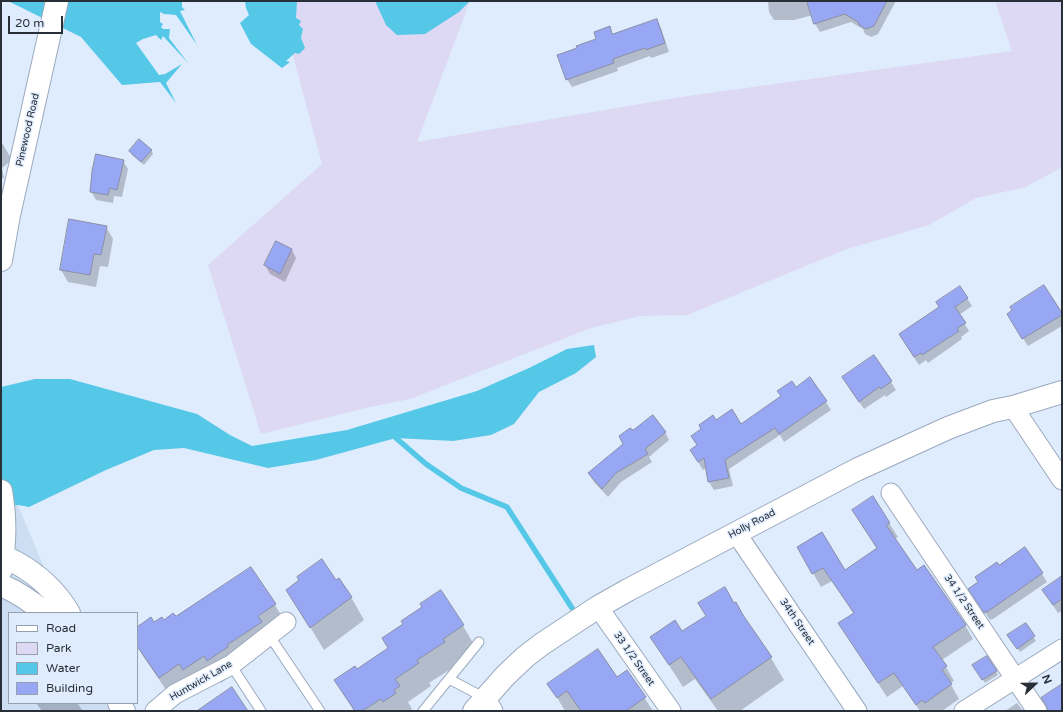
<!DOCTYPE html>
<style>
body{margin:0}
#map{position:relative;width:1063px;height:712px;overflow:hidden;background:#dfecfd;font-family:"Varela Round",sans-serif}
canvas{display:block}
.frame{position:absolute;inset:0;border:2px solid #292f37;pointer-events:none}
.legend{position:absolute;left:8px;top:612px;width:130px;height:92px;box-sizing:border-box;background:#dfecfd;border:1px solid #96a0ae;margin:0;padding:5px 7px;list-style:none;font-size:12px;color:#292f37}
.legend li{display:flex;align-items:center;gap:8px;height:20px}
.legend b{width:20px;border:1px solid #96a0ae}
.north{position:absolute;left:1015px;top:664px;width:40px;height:40px;-webkit-text-stroke:3px #dfecfd;paint-order:stroke;rotate:68deg;font-size:11px;font-weight:700;line-height:16px;text-align:center;color:#292f37}
.north::after{content:'';display:block;margin:auto;width:14px;height:18px;background:#292f37;clip-path:polygon(50% 0,100% 100%,50% 72%,0 100%)}
.scale{position:absolute;left:8px;top:16px;width:55px;height:18px;box-sizing:border-box;border:2px solid #292f37;border-top:0;padding-left:5px;font-size:12px;line-height:14px;white-space:nowrap;color:#292f37;-webkit-text-stroke:3px #dfecfd;paint-order:stroke}
</style>
<div id="map">
<canvas width="1063" height="712"></canvas>
<div class="frame"></div>
<ul class="legend">
<li><b style="height:5px;background:#fff"></b>Road</li>
<li><b style="height:11px;background:#ddd8f4"></b>Park</li>
<li><b style="height:11px;background:#56c8e7"></b>Water</li>
<li><b style="height:11px;background:#98a7f3"></b>Building</li>
</ul>
<div class="north">N</div>
<div class="scale">20 m</div>
</div>
<script>
const ctx = document.querySelector('canvas').getContext('2d');
ctx.lineJoin = 'round';
function fillPath(path, color) {
  ctx.fillStyle = color;
  ctx.fill(path, 'evenodd');
}
function trace(path, color, width, dash) {
  ctx.strokeStyle = color;
  ctx.lineWidth = width;
  ctx.lineCap = dash ? 'butt' : 'round';
  ctx.setLineDash(dash || []);
  ctx.stroke(path);
}
function write(font, color, halo, rows, align = 'center') {
  ctx.font = font + ' "Varela Round",sans-serif';
  ctx.lineWidth = 3;
  ctx.setLineDash([]);
  ctx.textBaseline = 'middle';
  ctx.strokeStyle = halo;
  ctx.fillStyle = color;
  for (const [text, x, y, turn = 0] of rows) {
    ctx.save();
    ctx.translate(x, y);
    ctx.rotate((+turn || 0) * Math.PI / 180);
    ctx.textAlign = isNaN(turn) ? turn : align;
    if (halo) ctx.strokeText(text, 0, 0);
    ctx.fillText(text, 0, 0);
    ctx.restore();
  }
}
const built = new Path2D(`
 M18 505 63 613H9V703H105L111 711H1V507Z`);
const green = new Path2D(`
 M287 1H375L379 7 459 12 470 1 417 142 681 97 1012 51 995 1H1062V167L1026 187 976 198 929 225 847 249 687 315 640 316 591 328 410 399 370 407 261 434 208 265 322 164 288 37Z`);
const water = new Path2D(`
 M8 1H182V7L185 10 180 11 197 45 176 15 164 14 160 12V22L163 24 161 27 163 29H170L169 38 188 63 163 36 161 40 156 35 143 39 136 43 159 75 165 74 182 64 166 83 176 103 160 82 122 85 81 37Z
 M245 1H297L296 18 301 21 299 25 303 29 301 38 305 48 299 54 295 53 286 61 290 62 282 68 251 44 240 23 249 15 246 8Z
 M375 1H470L459 12 425 34 397 35 386 25Z
 M594 345 596 357 576 373 539 392 514 424 491 435 453 441 396 438 316 460 268 468 184 448 154 450 106 470 29 507 18 505 1 507V387L35 379H70L197 414 230 435 252 446 347 430 477 391 529 368 567 349Z`);
const shadow = new Path2D(`
 M768 1H896L878 34 871 37 865 34 863 29 851 22 820 32 815 24 813 15 794 20H774L769 12Z
 M656 20 661 28 669 52 651 58 650 56 617 68 618 71 572 87 567 79 578 48 597 40 609 27 613 35Z
 M1 141 12 160 2 168 4 178 1 179Z
 M151 150 153 154 144 165 132 155 130 152Z
 M123 161 128 169 122 197 114 196 113 203 96 200 91 191Z
 M106 227 113 239 108 267 100 266 96 287 68 282 61 270Z
 M276 242 292 250 296 258 285 282 270 274 265 265Z
 M960 287 972 306 959 315 969 331 961 337 962 339 928 363 926 360 919 365 904 342Z
 M1044 287 1062 315V326L1028 346 1013 323Z
 M874 356 896 390 886 397 885 395 864 409 848 385Z
 M810 378 831 410 784 442 780 435 729 469 733 486 714 490 709 482 707 467 703 470 696 459 698 446 715 421 741 425Z
 M633 432H665L669 440 649 457 652 462 621 482 608 497 594 482 589 474 624 444Z
 M853 511 889 523 898 537 894 539 916 572 965 625 973 639 942 660 954 681 950 683 959 699 942 711H920L903 686 887 697 848 637 854 614 832 581 821 587 798 547 844 571 877 549Z
 M999 566 1042 574 1047 582 993 619H992L990 620 974 597Z
 M1062 577V611L1058 613 1048 598Z
 M339 579 351 597 364 620 324 650 301 612Z
 M441 592 463 626 476 648 455 662 457 665 429 683 431 686 408 702 412 709 409 711H354L335 680 356 670 389 648 404 624Z
 M275 605 288 627 274 645 239 668 240 670 221 683 217 678 173 700 143 656 137 646V629L154 623 175 618Z
 M734 605 743 616 771 658 784 680 740 711H718L695 679 683 687 665 659 652 637 682 633Z
 M1025 624 1036 641 1020 652 1011 639Z
 M976 669 996 671 998 675 985 683Z
 M627 671 653 711H565L549 684 616 678Z
 M36 703H77L83 711H42Z
 M1017 703 1023 711H1005Z`);
const stream = new Path2D(`
 M396 438 426 464 461 488 507 507 572 608`);
const building = new Path2D(`
 M807 1H887L874 26 866 29 859 25 858 22 845 14 814 24Z
 M657 19 665 43 646 50 645 48 613 59 614 63 566 80 557 55 577 48 576 46 596 39 594 32 610 26 612 34Z
 M139 139 152 150 141 162 129 151Z
 M96 154 124 160 117 190 110 188 108 195 90 192 92 171Z
 M69 219 107 226 101 255 94 254 90 275 60 270Z
 M276 241 292 249 280 274 264 265Z
 M1044 285 1062 313V315L1022 339 1007 314 1012 310 1010 307Z
 M960 286 968 298 955 307 966 323 957 328 959 331 922 355 921 353 914 357 899 334 939 307 936 302Z
 M874 355 892 381 881 389 879 387 859 402 842 377Z
 M810 377 827 401 779 434 775 428 725 460 729 478 708 482 704 458 698 462 690 450 697 445 691 436 701 429 699 425 713 415 716 420 732 409 741 424 781 396 777 391 792 381 796 387Z
 M653 415 666 432 645 449 648 454 616 473 602 489 588 473 623 444 619 436 630 428 633 430Z
 M873 496 890 523 886 525 917 570 924 565 966 625 933 647 947 666 942 670 952 684 925 703 922 700 916 705 894 673 878 683 838 623 854 613 823 568 812 574 797 547 822 532 845 570 877 548 852 510Z
 M1025 547 1043 573 987 612V611L984 613 968 589 978 582 975 577 997 562 999 565Z
 M322 559 336 580 339 578 352 597 310 628 286 590 299 580 297 577Z
 M251 567 276 604 258 616 262 622 227 645 228 647 207 661 204 656 183 670 179 664 159 678 137 646V627L151 617 154 622 162 617 164 620 173 613 176 616Z
 M1062 576V599L1053 605 1042 590Z
 M725 587 734 603 736 602 743 615 772 657 711 699 681 657 669 665 650 637 675 620 682 631 706 616 698 603Z
 M441 590 464 625 443 639 445 642 417 660 419 663 395 679 400 686 394 690 396 693 383 702 381 699 362 711H355L334 680 355 666 357 669 388 648 382 638 403 624 401 621 422 607 420 604Z
 M1026 623 1035 636 1017 649 1007 635Z
 M598 649 617 677 627 670 646 697 626 711H581L567 691 557 698 547 684Z
 M987 656 997 671 982 680 972 665Z
 M1062 684V711H1048L1046 705 1041 698Z
 M232 687 248 711H197Z`);
const service = new Path2D(`
 M269 635 320 711
 M231 665 261 711
 M449 679 485 698
 M423 711 479 642`);
const minor = new Path2D(`
 M1013 407 1062 480
 M891 493 1037 711
 M736 533 857 711
 M598 607 671 711
 M485 698 493 711
 M155 711 175 694 231 665 286 622
 M964 711 1062 649`);
const tertiary = new Path2D(`
 M1 260 9 215 57 1
 M1 491C6 520 5 541 1 570
 M1 555C6 557 10 559 15 562 37 574 56 591 69 613
 M1 585C17 592 32 602 45 613
 M119 703 124 711
 M474 711 505 676 525 657 542 644 598 607 628 590 856 470 948 428 993 411 1013 407 1062 392`);
const streetNames = [
 ["Pinewood Road",28,130,-77],
 ["Holly Road",752,524,-28],
 ["34 1/2 Street",964,602,56],
 ["34th Street",797,622,56],
 ["33 1/2 Street",634,659,55],
 ["Huntwick Lane",201,681,-30]
];
fillPath(built, '#cddef3');
fillPath(green, '#ddd8f4');
fillPath(water, '#56c8e7');
fillPath(shadow, '#0003');
trace(stream, '#56c8e7', 5.5);
fillPath(building, '#98a7f3');
trace(building, '#898ea5', 1);
trace(service, '#9aa9be', 11);
trace(minor, '#9aa9be', 21);
trace(tertiary, '#9aa9be', 24);
trace(service, '#fff', 9);
trace(minor, '#fff', 19);
trace(tertiary, '#fff', 22);
write('10px', '#292f37', '#dfecfd', streetNames);
</script>
